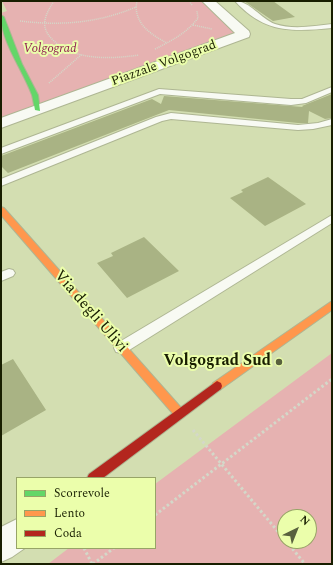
<!DOCTYPE html>
<style>
body{margin:0}
#map{position:relative;width:333px;height:565px;overflow:hidden;background:#d3deb1;font-family:Spectral,serif}
canvas{display:block}
.frame{position:absolute;inset:0;border:2px solid #181e00;pointer-events:none}
.legend{position:absolute;left:16px;top:477px;width:140px;height:72px;box-sizing:border-box;background:#ebfeab;border:1px solid #97a467;margin:0;padding:5px 7px;list-style:none;font-size:12px;color:#181e00}
.legend li{display:flex;align-items:center;gap:8px;height:20px}
.legend b{width:20px;border:1px solid #97a467}
.north{position:absolute;left:277px;top:509px;width:40px;height:40px;box-sizing:border-box;background:#ebfeab;border:1px solid #97a467;border-radius:50%;rotate:43deg;font-size:11px;font-weight:700;line-height:16px;text-align:center;color:#181e00}
.north::after{content:'';display:block;margin:auto;width:14px;height:18px;background:#59613e;clip-path:polygon(50% 0,100% 100%,50% 72%,0 100%)}
</style>
<div id="map">
<canvas width="333" height="565"></canvas>
<div class="frame"></div>
<ul class="legend">
<li><b style="height:5px;background:#63d668"></b>Scorrevole</li>
<li><b style="height:5px;background:#ff974d"></b>Lento</li>
<li><b style="height:5px;background:#b3261e"></b>Coda</li>
</ul>
<div class="north">N</div>
</div>
<script>
const ctx = document.querySelector('canvas').getContext('2d');
ctx.lineJoin = 'round';
function fillPath(path, color) {
  ctx.fillStyle = color;
  ctx.fill(path, 'evenodd');
}
function trace(path, color, width, dash) {
  ctx.strokeStyle = color;
  ctx.lineWidth = width;
  ctx.lineCap = dash ? 'butt' : 'round';
  ctx.setLineDash(dash || []);
  ctx.stroke(path);
}
function write(font, color, halo, rows, align = 'center') {
  ctx.font = font + ' Spectral,serif';
  ctx.lineWidth = 4;
  ctx.setLineDash([]);
  ctx.textBaseline = 'middle';
  ctx.strokeStyle = halo;
  ctx.fillStyle = color;
  for (const [text, x, y, turn = 0] of rows) {
    ctx.save();
    ctx.translate(x, y);
    ctx.rotate((+turn || 0) * Math.PI / 180);
    ctx.textAlign = isNaN(turn) ? turn : align;
    if (halo) ctx.strokeText(text, 0, 0);
    ctx.fillText(text, 0, 0);
    ctx.restore();
  }
}
const green = new Path2D(`
 M2 1H201L237 34 1 118V13L7 11Z
 M332 353V564H48L69 548H155V484ZM285 517H309V541H285Z`);
const building = new Path2D(`
 M244 1H273L295 17 273 21Z
 M332 94V118L325 119 309 111 308 123H298L169 110 8 173 1 166V156L152 99 161 104 164 96 303 107 302 106Z
 M268 177 306 204 265 226 230 198 243 192 241 190Z
 M144 237 179 271 127 298 97 263 113 256 111 253Z
 M13 359 46 410 1 436V365Z`);
const pathFar1 = new Path2D(`
 M54 1C45 15 39 27 53 40 74 61 111 59 139 55
 M189 1 192 5
 M136 7C137 26 152 35 167 43
 M20 21C61 26 98 23 136 7L137 1
 M193 25 212 29
 M155 49C171 41 187 33 198 18L197 11
 M49 83 81 55`);
const path = new Path2D(`
 M193 430 285 540
 M155 515 332 379
 M286 541 305 564
 M84 548 92 564
 M93 564 114 548`);
const lane = new Path2D(`
 M235 1C250 1 261 19 275 24 293 30 314 26 332 24V28C292 32 264 33 235 1Z
 M332 87V92L306 103 291 105 160 94 1 154V148L159 89 291 99H302Z
 M171 113 298 125 318 123 332 119V125L313 129 298 130 171 119 162 121 1 186V179L156 117Z
 M332 215V223L126 352 121 353 116 352 114 348 116 344Z
 M9 269 13 270 15 273 13 276 1 281V272Z`);
const street = new Path2D(`
 M202 1H215L249 31 250 34 249 37 1 128V118L235 33Z
 M17 519V548H25L12 557 1 562V527Z`);
const fast = new Path2D(`
 M1 15 4 17 22 64 38 95 40 111 35 110C34 105 33 99 32 95 23 70 1 42 1 15Z`);
const slow = new Path2D(`
 M1 207 4 208 183 410 184 413 183 416 179 418 175 416 1 215Z
 M332 301V310L221 389 217 391 213 389 212 386 213 383Z`);
const jam = new Path2D(`
 M217 381 221 383 222 386 221 389 103 478H87L89 474Z`);
const markers = [
 [279,362,4,"#59613e"]
];
const farParknames = [
 ["Volgograd",50,49]
];
const farStreetnames = [
 ["Piazzale Volgograd",164,64,-20]
];
const streetNames = [
 ["Via degli Ulivi",90,312,49]
];
const poiNames = [
 ["Volgograd Sud",271,362]
];
fillPath(green, '#e6b2b1');
fillPath(building, '#a9b384');
trace(lane, '#aeb693', 2);
trace(street, '#aeb693', 2);
trace(fast, '#aeb693', 2);
trace(slow, '#aeb693', 2);
trace(jam, '#aeb693', 2);
trace(pathFar1, '#d4d8c9', 1.5, [1, 1]);
trace(path, '#d4d8c9', 3, [2.5, 2.5]);
fillPath(lane, '#f8faf3');
fillPath(street, '#f8faf3');
fillPath(fast, '#63d668');
fillPath(slow, '#ff974d');
fillPath(jam, '#b3261e');
for (const [x, y, r, color] of markers) {
  const dot = new Path2D();
  dot.arc(x, y, r, 0, 2 * Math.PI);
  ctx.fillStyle = color;
  ctx.fill(dot);
  trace(dot, '#ebfeab', 1.5);
}
write('italic 13px', '#902151', '#ebfeab', farParknames);
write('13px', '#181e00', '#ebfeab', farStreetnames);
write('16px', '#181e00', '#ebfeab', streetNames);
write('bold 16px', '#181e00', '#ebfeab', poiNames, 'right');
</script>
